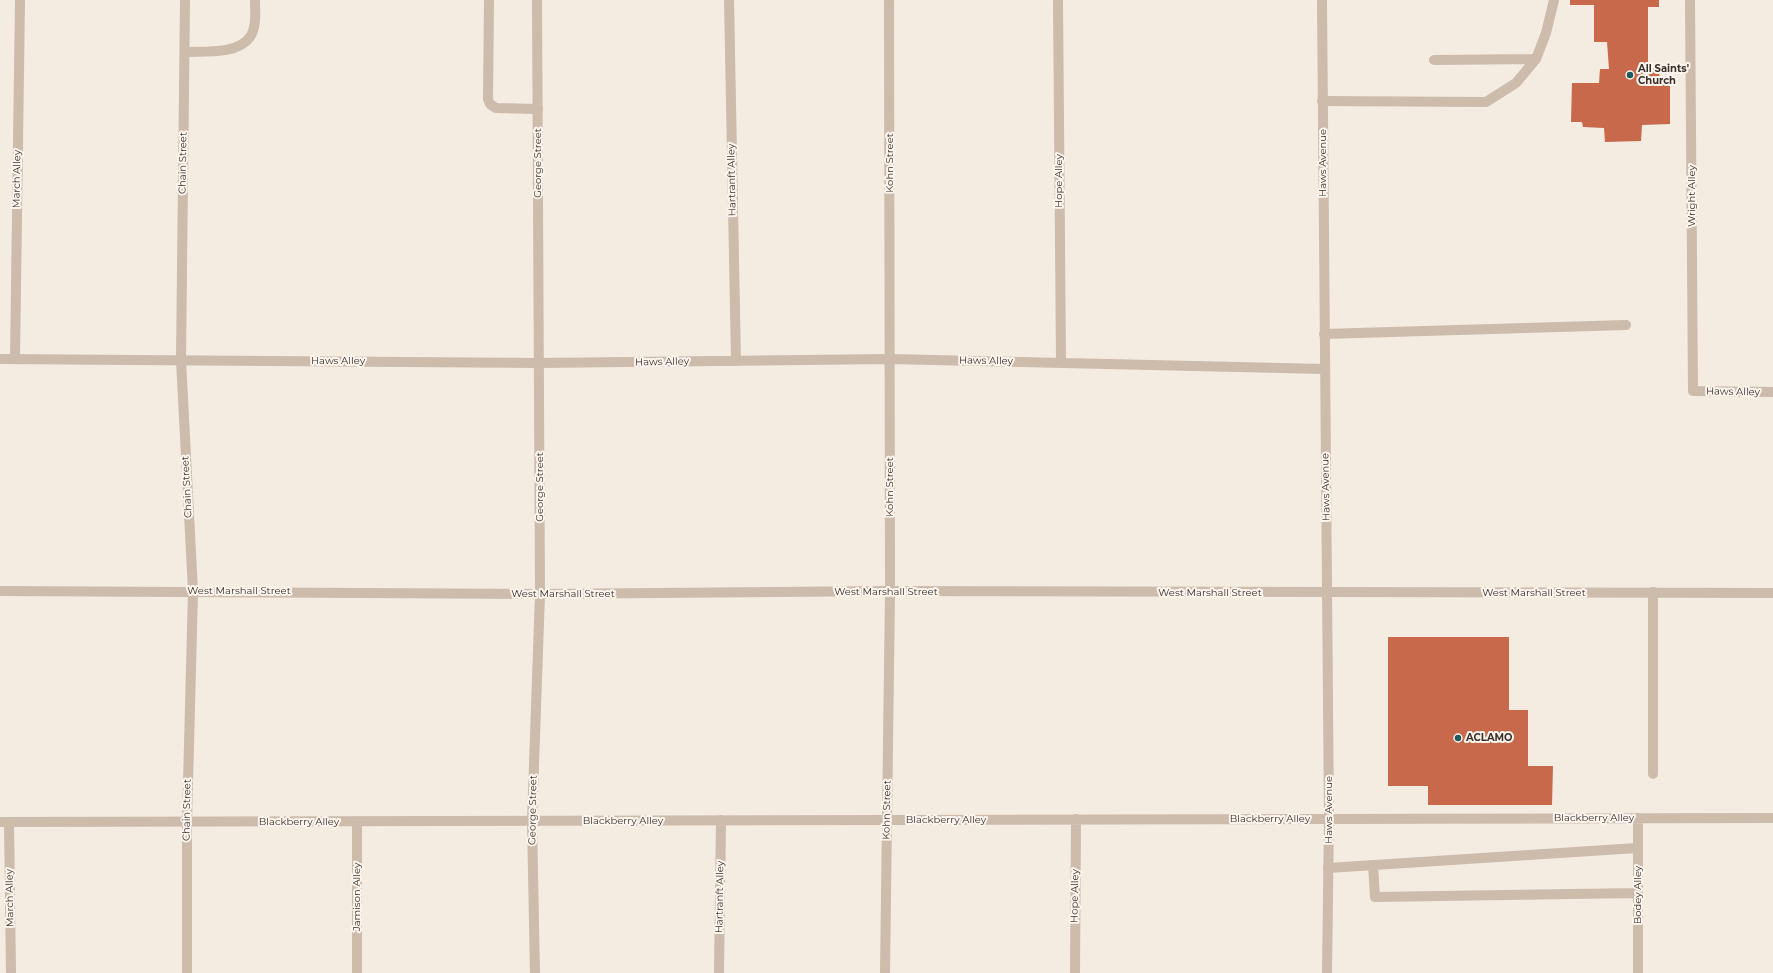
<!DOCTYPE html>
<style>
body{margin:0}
canvas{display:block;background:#f4ebe1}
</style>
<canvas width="1773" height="973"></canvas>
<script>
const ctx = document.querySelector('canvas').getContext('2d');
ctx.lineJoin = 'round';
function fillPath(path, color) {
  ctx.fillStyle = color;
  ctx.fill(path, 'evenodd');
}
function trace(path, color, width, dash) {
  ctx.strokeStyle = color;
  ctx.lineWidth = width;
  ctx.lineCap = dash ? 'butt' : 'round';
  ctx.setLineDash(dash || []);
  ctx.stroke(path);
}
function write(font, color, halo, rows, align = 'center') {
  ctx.font = font + ' Montserrat,sans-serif';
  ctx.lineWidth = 4;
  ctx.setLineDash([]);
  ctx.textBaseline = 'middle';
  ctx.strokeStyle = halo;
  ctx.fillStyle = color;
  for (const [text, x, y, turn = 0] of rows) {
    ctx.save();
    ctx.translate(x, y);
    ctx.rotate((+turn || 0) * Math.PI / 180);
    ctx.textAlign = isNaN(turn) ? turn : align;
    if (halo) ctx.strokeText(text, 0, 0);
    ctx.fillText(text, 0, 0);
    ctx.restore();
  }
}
const building = new Path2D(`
 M1570 0H1659V7H1648V68L1660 67 1659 80H1670V124L1642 125 1641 141 1605 142 1604 128 1583 127 1582 122H1571L1572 83H1599L1600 69H1609L1607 42H1594V5H1570Z
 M1388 637H1509V710H1528V766H1553L1552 805H1428V786H1388Z`);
const service = new Path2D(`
 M489 0 488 99 490 104 496 108 538 109
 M729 0 736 361
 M1058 0 1061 362
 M1690 0 1693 391 1773 392
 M185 52C204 51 237 55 250 37 257 27 255 11 255 0
 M1434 60 1536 59
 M1322 101 1486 102 1516 83 1536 59 1546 33 1554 0
 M1324 334 1626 325
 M0 359 540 363 890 359 1324 369
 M15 359 20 0
 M1653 592V774
 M1638 818V973
 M0 822 1773 818
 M9 822 11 973
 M357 822V973
 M1373 865 1375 897 1637 893
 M1328 868 1637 848
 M719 973 721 820
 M1075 973 1076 819`);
const minor = new Path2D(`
 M185 0 181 360 193 591 187 822V973
 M1322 0 1329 819 1327 973
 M535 973 532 821 540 594 537 0
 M885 973 890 591 889 0`);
const tertiary = new Path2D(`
 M0 591 540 594 890 591 1773 593`);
const markers = [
 [1630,75,4,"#1f5a5e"],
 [1458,738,4,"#1f5a5e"]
];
const poiNames = [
 ["All Saints'",1638,69],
 ["Church",1638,81],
 ["ACLAMO",1466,738]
];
const streetNames = [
 ["Chain Street",183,163,-89],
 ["George Street",538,163,-90],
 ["Kohn Street",890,163,-90],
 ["Haws Avenue",1323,163,-90],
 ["March Alley",17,179,-89],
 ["Hartranft Alley",732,180,-91],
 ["Hope Alley",1059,181,-90],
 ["Wright Alley",1692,196,-90],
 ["Haws Alley",338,361],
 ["Haws Alley",986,361,1],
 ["Haws Alley",662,362,-1],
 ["Haws Alley",1733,392,1],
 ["Chain Street",187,487,-93],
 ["George Street",540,487,-90],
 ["Kohn Street",890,487,-90],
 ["Haws Avenue",1326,487,-91],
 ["West Marshall Street",239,591],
 ["West Marshall Street",886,592],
 ["West Marshall Street",1210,593],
 ["West Marshall Street",1534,593],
 ["West Marshall Street",563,594],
 ["Chain Street",187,810,-89],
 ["George Street",533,810,-89],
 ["Kohn Street",887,810,-89],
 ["Haws Avenue",1329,810,-90],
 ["Blackberry Alley",1594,818],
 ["Blackberry Alley",1270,819],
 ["Blackberry Alley",946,820],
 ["Blackberry Alley",623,821],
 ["Blackberry Alley",299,822],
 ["Bodey Alley",1638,895,-90],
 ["Hope Alley",1075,896,-89],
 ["Jamison Alley",357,897,-90],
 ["Hartranft Alley",720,897,-89],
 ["March Alley",10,898,-91]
];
fillPath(building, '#c8694b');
trace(service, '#cdbbac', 10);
trace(minor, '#cdbbac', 10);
trace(tertiary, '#cdbbac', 10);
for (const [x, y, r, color] of markers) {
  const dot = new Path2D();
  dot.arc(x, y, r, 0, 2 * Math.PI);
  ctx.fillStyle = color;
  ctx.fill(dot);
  trace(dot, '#fbf5ee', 1.5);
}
write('bold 10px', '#3b302b', '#fbf5ee', poiNames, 'left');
write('10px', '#3b302b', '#fbf5ee', streetNames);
</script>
